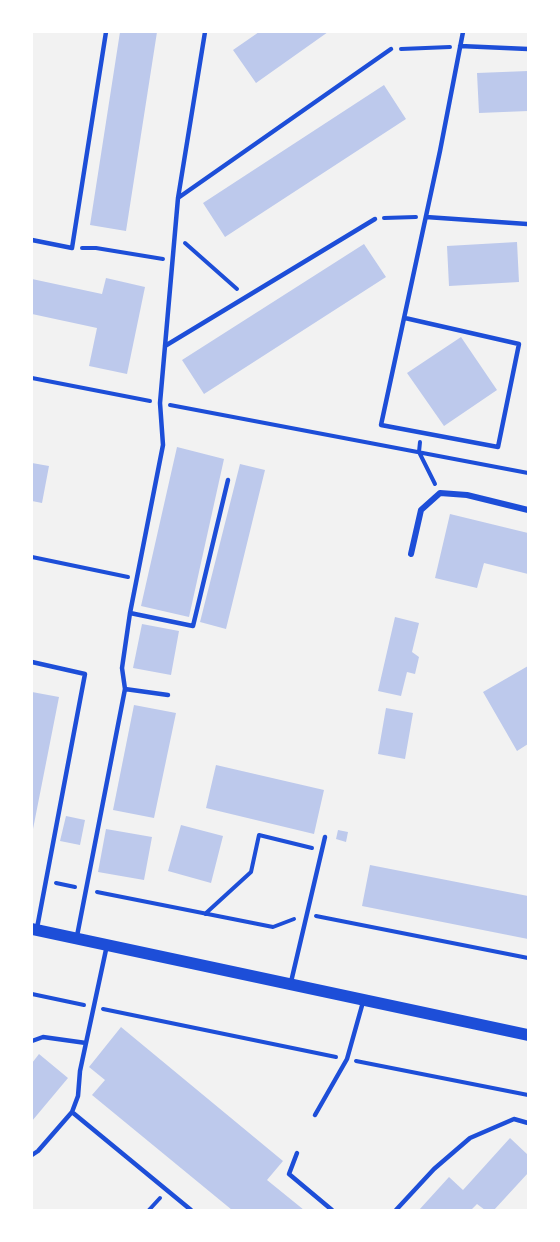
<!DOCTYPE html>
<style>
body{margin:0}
#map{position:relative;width:560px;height:1242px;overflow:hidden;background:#f2f2f2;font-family:Roboto,sans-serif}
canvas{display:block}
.frame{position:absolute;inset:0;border:33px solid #fff;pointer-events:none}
</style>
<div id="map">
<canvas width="560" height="1242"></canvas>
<div class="frame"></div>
</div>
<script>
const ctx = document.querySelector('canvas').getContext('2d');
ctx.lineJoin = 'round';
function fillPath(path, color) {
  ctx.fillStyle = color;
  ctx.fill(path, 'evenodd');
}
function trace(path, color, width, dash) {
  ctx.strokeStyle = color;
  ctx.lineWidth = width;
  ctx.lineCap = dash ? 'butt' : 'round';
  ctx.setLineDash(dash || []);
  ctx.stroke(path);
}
const building = new Path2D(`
 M120 32H157L126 231 90 225Z
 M259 32H328L256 83 233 50Z
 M528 71V111L479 113 477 73Z
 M384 85 406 119 225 237 203 203Z
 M517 242 519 282 449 286 447 246Z
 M364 244 386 277 204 394 182 360Z
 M106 278 145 287 127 374 89 366 97 328 32 314V279L102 294Z
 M461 337 497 390 444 426 407 373Z
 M177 447 224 459 189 617 141 606Z
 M32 463 49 466 42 503 32 501Z
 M240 464 265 470 226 629 200 622Z
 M450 514 528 533V574L484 563 477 588 435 578Z
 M395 617 419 623 412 652 419 657 415 674 407 672 401 696 378 691Z
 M142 624 179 631 171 675 133 668Z
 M528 666V744L517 751 483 692Z
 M32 692 59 697 33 829H32Z
 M134 705 176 713 154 818 113 810Z
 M386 708 413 713 405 759 378 754Z
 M216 765 324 790 314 834 206 808Z
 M66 816 85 820 80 845 60 841Z
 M181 825 223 836 211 883 168 871Z
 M106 829 152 837 144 880 98 872Z
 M338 830 348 832 346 842 336 839Z
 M370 865 528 896V939L362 906Z
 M121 1027 283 1161 267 1180 304 1210H232L92 1095 105 1080 89 1067Z
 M39 1054 68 1078 32 1121V1063Z
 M510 1138 528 1155V1173L494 1210H485L477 1204 471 1210H419L449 1177 463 1190Z`);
const path = new Path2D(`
 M401 49 450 47
 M384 218 416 217
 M185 243 237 289
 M82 248H96L163 259
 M32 378 150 401
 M170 405 528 473
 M420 442 419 452 435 484
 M32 557 128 577
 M56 883 75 887
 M97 892 273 927 294 919
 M205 914 251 872 259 835 312 848
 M316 916 528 958
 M32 994 84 1005
 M103 1009 336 1057
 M356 1061 528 1095
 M149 1210 160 1198`);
const service = new Path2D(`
 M460 46 528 49
 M178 198 391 49
 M426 217 527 224
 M32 240 72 248 106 32
 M405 318 519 344 498 447 381 425 440 151 463 32
 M165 346 375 219
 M130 613 193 626 228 480
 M32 662 85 674 37 928
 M125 689 168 695
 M77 936 125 689 122 668 130 613 163 445 160 403 178 198 205 32
 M291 982 325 837
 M32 1041 43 1037 86 1043
 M72 1112 78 1096 80 1071 107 945
 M315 1115 347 1059 363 1002
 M297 1153 289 1174 332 1210
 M32 1155 38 1151 72 1112 191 1210
 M396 1210 434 1169 470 1138 514 1119 528 1123`);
const minor = new Path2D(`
 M411 554 421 510 440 493 467 495 528 510`);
const secondary = new Path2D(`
 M32 929 528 1035`);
fillPath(building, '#bdc9ec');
trace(path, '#1d4ed8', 4);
trace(service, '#1d4ed8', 4.5);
trace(minor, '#1d4ed8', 6);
trace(secondary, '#1d4ed8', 12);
</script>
